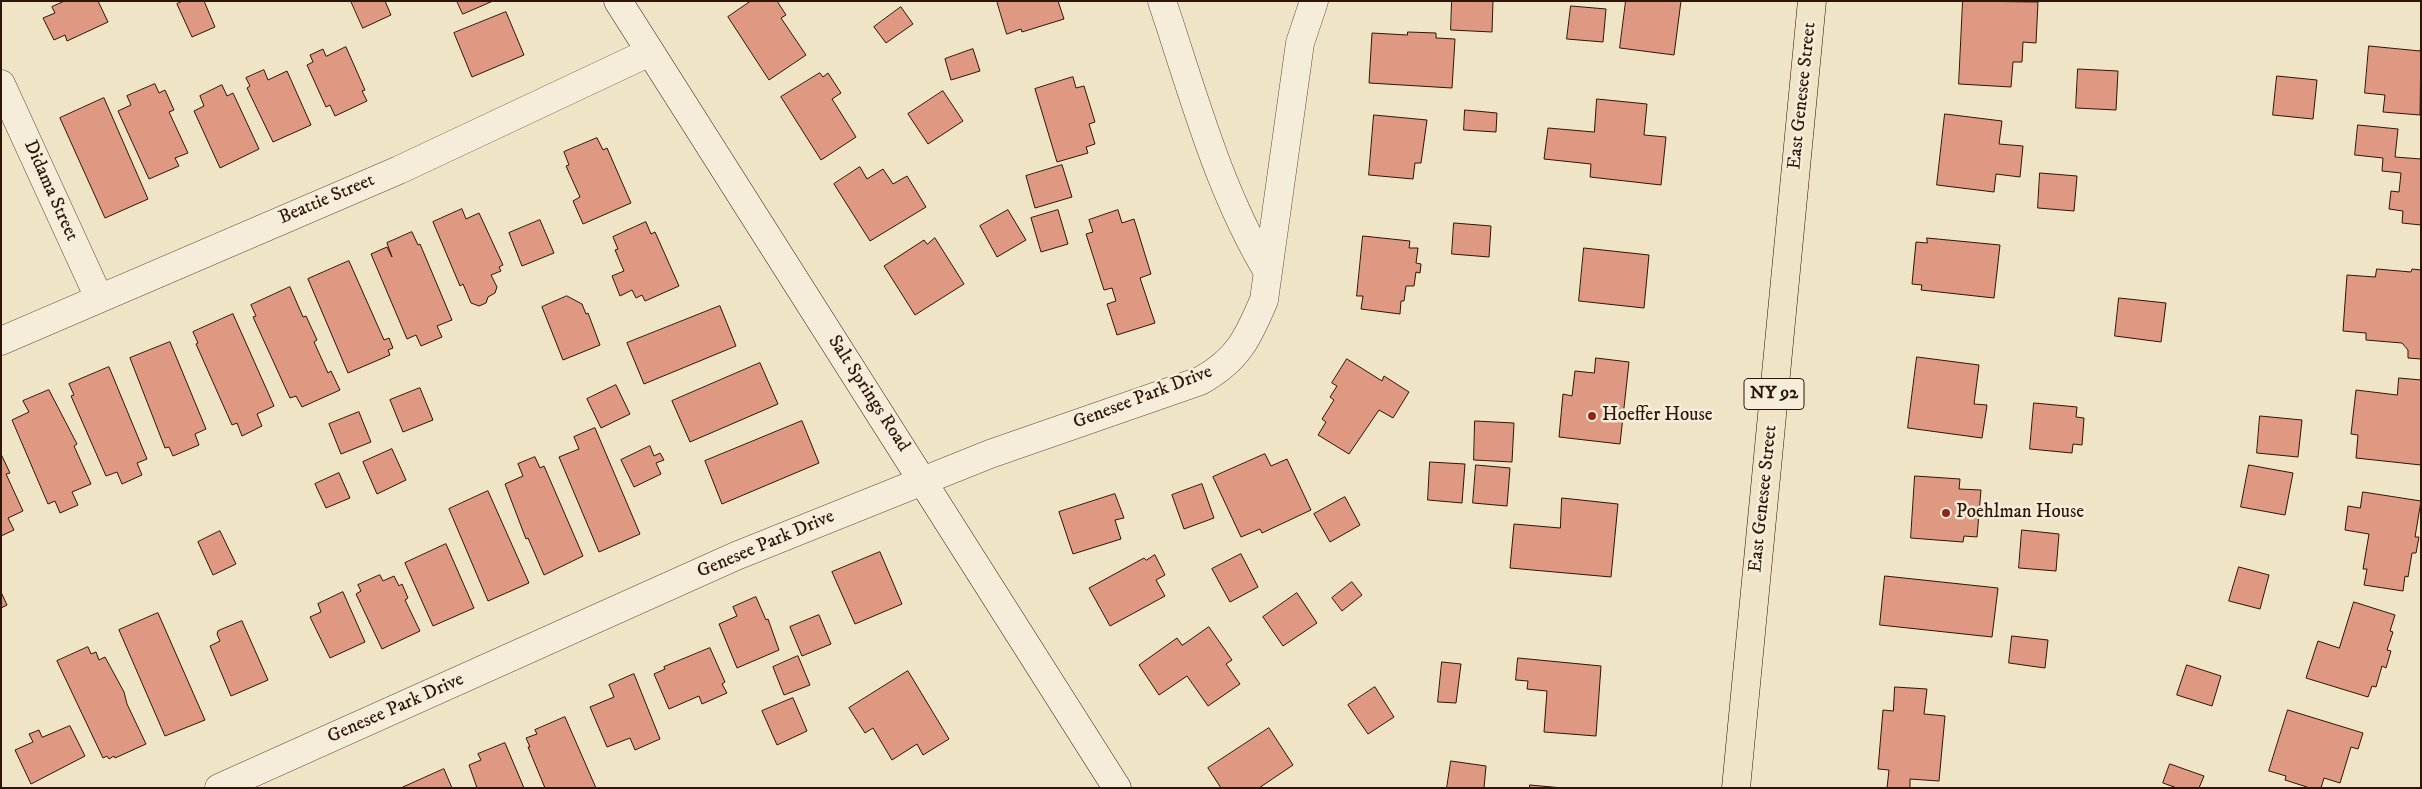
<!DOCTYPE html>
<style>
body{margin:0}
#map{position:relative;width:2422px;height:789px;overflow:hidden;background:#efe4c5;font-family:"IM FELL DW Pica",serif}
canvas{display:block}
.frame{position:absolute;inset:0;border:2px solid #2f1505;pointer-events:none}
</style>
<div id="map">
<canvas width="2422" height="789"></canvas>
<div class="frame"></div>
</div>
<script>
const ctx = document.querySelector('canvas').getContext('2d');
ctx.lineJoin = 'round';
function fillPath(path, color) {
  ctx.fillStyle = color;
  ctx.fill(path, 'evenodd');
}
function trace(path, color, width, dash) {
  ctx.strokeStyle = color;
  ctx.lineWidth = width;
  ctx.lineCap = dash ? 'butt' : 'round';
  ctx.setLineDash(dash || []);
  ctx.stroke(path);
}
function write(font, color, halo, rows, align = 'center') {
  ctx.font = font + ' "IM FELL DW Pica",serif';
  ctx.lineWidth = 5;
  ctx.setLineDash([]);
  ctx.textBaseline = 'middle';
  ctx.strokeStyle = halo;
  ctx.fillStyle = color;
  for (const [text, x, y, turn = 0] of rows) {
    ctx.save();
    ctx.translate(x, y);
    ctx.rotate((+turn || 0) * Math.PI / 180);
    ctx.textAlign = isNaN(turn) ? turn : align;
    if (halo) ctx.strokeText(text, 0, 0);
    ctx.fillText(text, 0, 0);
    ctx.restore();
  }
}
const building = new Path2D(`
 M65 1H98L108 22 67 41 65 35 54 40 43 18 55 13 52 7Z
 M183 1H204L215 27 192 37 177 4Z
 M351 1H385L391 15 363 28Z
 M457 1H493L463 14Z
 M751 1H777L786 15 781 18 806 55 769 80 728 17Z
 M997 1H1058L1064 19 1022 32 1021 29 1007 34Z
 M1452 1H1493L1492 32 1451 30Z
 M1626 1H1681L1674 55 1620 48Z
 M1963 1 2038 2 2036 43 2023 42 2022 62H2013L2011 87 1959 84Z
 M1571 6 1606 9 1603 42 1567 39Z
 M901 7 913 24 886 43 874 27Z
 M506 12 524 55 472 77 454 33Z
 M1408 32 1436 33V38L1455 39 1452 88 1369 83 1372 33 1407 35Z
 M2369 46 2420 51 2421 46 2420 115 2383 112 2385 95 2365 93Z
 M346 47 365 90 362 91 367 101 335 116 330 105 326 107 307 65 313 62 310 55 323 49 326 56Z
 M973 49 980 71 951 80 945 59Z
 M2078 69 2118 71 2116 110 2076 108Z
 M264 70 268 80 287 71 311 125 273 142 247 88 250 86 246 78Z
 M820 73 823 77 828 73 841 93 832 99 856 137 821 160 781 97Z
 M2277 76 2317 80 2313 119 2273 115Z
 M1073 77 1076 88 1084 86 1095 122 1089 124 1095 144 1086 147 1088 153 1057 162 1035 89Z
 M155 84 159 93 165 90 174 110 169 112 188 153 175 158 179 166 149 179 118 111 131 105 127 96Z
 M222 85 227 96 233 93 259 149 220 168 194 111 204 106 200 96Z
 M943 91 963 121 928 144 908 114Z
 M104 98 148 199 105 218 60 118Z
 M1597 99 1647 104 1644 135 1666 137 1661 185 1590 177 1591 164 1544 159 1548 128 1594 132Z
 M1465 110 1497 113 1496 132 1464 130Z
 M1945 114 2002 121 1999 144 2023 146 2020 177 1996 174 1994 192 1937 185Z
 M1374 115 1427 120 1421 163H1415L1413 179 1369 175Z
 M2358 125 2398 129 2395 157 2421 159V225L2402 223 2403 211 2389 209 2391 191 2399 192 2401 173 2382 171 2383 158 2355 155Z
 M597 138 603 150 607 148 631 203 583 224 573 201 580 197 566 166 569 165 564 152Z
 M1062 165 1072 197 1035 208 1026 176Z
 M860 167 867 179 883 169 893 184 907 176 926 207 870 241 834 184Z
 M2040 173 2077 176 2074 211 2038 208Z
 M462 209 466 219 479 213 503 265 499 267 501 271 491 275 497 287 495 293 488 297 486 303 479 306 471 303 463 284 460 286 433 222Z
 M1008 210 1026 240 997 257 980 226Z
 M1058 210 1068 244 1041 252 1031 218Z
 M1118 210 1122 223 1134 219 1151 274 1140 278 1155 323 1117 335 1107 304 1116 301 1112 288 1104 290 1086 234 1093 232 1089 220Z
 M540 220 554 253 522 266 509 233Z
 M646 222 651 234 655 232 679 286 645 301 642 295 636 298 632 290 620 296 612 276 624 271 615 250 618 249 613 237Z
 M1454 223 1491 226 1489 257 1452 254Z
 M412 232 418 245 420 244 452 320 437 326 442 337 421 346 416 335 407 339 371 254 387 247 392 257 387 243Z
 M1363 236 1410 241 1409 248H1418L1416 263 1421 264 1420 273 1416 272 1414 286H1406L1404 301H1401L1400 314 1361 309 1363 296H1357Z
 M935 238 964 284 915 315 884 266 924 240 927 244Z
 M1927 238 2000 245 1994 298 1921 290 1922 285 1912 284 1916 242 1927 243Z
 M1584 248 1649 255 1644 308 1579 301Z
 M349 261 384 340 389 338 393 348 388 350 390 355 348 373 308 279Z
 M2377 269 2411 272 2412 269 2421 270V359L2408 358V350L2402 343 2366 340V333L2343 331 2347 275 2375 277Z
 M290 287 303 317 306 316 317 340 314 342 328 373 331 371 340 390 302 407 296 396 290 398 253 317 256 316 251 305Z
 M567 296 582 304 586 314 588 313 600 345 563 360 542 307Z
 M2119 298 2166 303 2161 342 2115 336Z
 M720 306 736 346 644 384 627 343Z
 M233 314 274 406 257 414 262 426 242 436 237 423 232 425 196 344 198 343 193 332Z
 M170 342 206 429 195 434 199 445 173 456 169 447 165 448 130 358Z
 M1917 357 1979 365 1974 404 1987 405 1982 438 1908 428Z
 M1596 358 1629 362 1620 444 1559 437 1563 394 1572 396 1575 371 1594 373Z
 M1347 359 1382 381 1384 376 1409 392 1393 418 1379 410 1349 454 1318 435 1326 422 1322 419 1334 400 1330 397 1337 386 1332 383Z
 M760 363 778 404 690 442 672 401Z
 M109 367 147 459 137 463 142 475 122 484 117 472 106 476 71 396 74 395 69 384Z
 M2399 378 2421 380V465L2356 458 2358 435 2351 434 2356 390 2397 395Z
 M616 385 630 414 601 428 587 399Z
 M420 388 433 420 403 432 390 400Z
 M49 390 77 444 74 446 91 484 72 492 78 505 60 513 55 501 48 504 12 420 29 412 23 401Z
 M2034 403 2077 407 2076 417 2084 418 2082 445 2073 444 2072 453 2030 449Z
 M359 412 371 442 341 454 329 424Z
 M2260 416 2302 420 2298 457 2257 453Z
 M802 421 819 463 722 504 705 461Z
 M1475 421 1514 423 1512 462 1474 460Z
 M595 428 640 534 599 552 559 457 579 449 574 437Z
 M650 446 654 456 660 453 664 460 656 463 661 474 634 487 621 460Z
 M392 449 406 480 377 494 363 462Z
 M1 454 10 473 6 474 23 511 8 518 14 530 1 536Z
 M1265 454 1271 466 1287 459 1311 510 1262 533 1260 529 1241 537 1213 477Z
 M535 457 540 468 544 466 583 556 544 575 528 538 526 539 505 484 523 476 518 464Z
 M1430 462 1465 464 1462 503 1428 500Z
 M1476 465 1510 468 1507 506 1473 503Z
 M2249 465 2293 473 2285 515 2241 507Z
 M339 473 350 498 326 508 315 484Z
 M1915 476 1960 479 1959 489 1981 490 1977 537 1964 536 1963 542 1911 538Z
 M1202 484 1214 518 1184 529 1172 495Z
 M488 491 529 583 488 601 449 509Z
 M2363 492 2421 501 2415 537H2419L2416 553H2412L2408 577 2405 576 2403 591 2364 585 2367 569H2363L2369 534 2345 530 2348 506 2360 508Z
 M1115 494 1124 518 1115 520 1121 539 1073 554 1059 512Z
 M1345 497 1360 525 1330 542 1314 514Z
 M1562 498 1618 504 1611 577 1510 568 1514 524 1560 528Z
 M2022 530 2059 534 2056 571 2019 568Z
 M220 531 236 564 213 575 198 542Z
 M446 544 474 608 433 626 405 563Z
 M880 552 902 604 855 624 832 572Z
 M1241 554 1258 587 1230 602 1212 569Z
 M1155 555 1165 575 1156 580 1165 596 1110 626 1089 588 1144 558 1146 560Z
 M2239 567 2269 575 2260 609 2229 601Z
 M380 575 383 581 394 576 399 586 402 584 408 598 405 600 420 631 382 649 356 594 361 591 358 585Z
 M1885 576 1998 588 1992 637 1880 625Z
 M1352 582 1362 595 1342 611 1332 598Z
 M1 592 7 605 1 608Z
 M343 592 365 642 330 658 310 617 321 612 318 604Z
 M1297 593 1317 623 1283 646 1263 617Z
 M756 597 766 620 768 619 779 650 737 668 719 624 737 616 733 607Z
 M2354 602 2395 615 2390 631 2393 632 2387 650 2391 651 2386 668 2382 666 2376 687 2372 686 2368 697 2306 678 2318 641 2339 648Z
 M158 613 205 720 165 736 119 630Z
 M819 615 831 644 802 656 790 627Z
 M242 621 268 680 231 696 210 646 220 641 217 634 218 631Z
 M1209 627 1232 660 1226 664 1240 684 1208 706 1187 676 1159 695 1139 665 1177 638 1182 645Z
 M2012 636 2048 640 2045 668 2009 663Z
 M88 647 91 654 96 652 99 660 105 657 124 692 127 704 146 744 115 758 114 756 109 759 107 756 103 758 57 661Z
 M710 648 725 682 722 684 727 693 702 704 699 696 669 709 654 674 665 669 664 667Z
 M798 656 810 685 784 695 773 667Z
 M1518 658 1601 666 1596 736 1544 732 1547 691 1527 689 1528 681 1516 680Z
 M1442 662 1461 664 1456 703 1438 702Z
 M2187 665 2221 676 2212 706 2177 695Z
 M908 671 949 739 923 755 917 744 892 760 873 728 865 733 849 708Z
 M634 674 660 739 635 750 630 738 607 747 590 707 614 697 609 685Z
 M1375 687 1394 717 1368 734 1348 705Z
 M1895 687 1927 689 1924 714 1945 716 1939 781 1910 779V788H1887L1889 770 1878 769 1883 710 1893 711Z
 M793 698 807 731 777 745 762 711Z
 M2288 710 2363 733 2358 749 2351 747 2340 783 2324 778 2321 788H2310L2285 780 2286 776 2269 771Z
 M565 717 596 788H545L528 747H530L526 738 537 734 535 730Z
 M70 726 85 756 31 784 15 750 33 742 29 734 39 730 42 737Z
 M1269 728 1293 765 1259 788H1221L1208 768Z
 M505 743 524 788H477L469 765 481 760 478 754Z
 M1451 761 1486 766 1484 788H1447Z
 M2170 764 2204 776 2199 788H2177L2163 783Z
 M444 769 452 788H401Z
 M1530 785 1563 788H1530Z`);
const street = new Path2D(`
 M1162 1C1193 93 1218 189 1268 272
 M1 84 99 298
 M1 341 399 170 650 52
 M219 788 736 556 990 454 1200 381C1238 360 1248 338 1264 300L1300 43 1314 1`);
const secondary = new Path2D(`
 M618 1 1117 788`);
const primary = new Path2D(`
 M1736 788 1812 1`);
const markers = [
 [1592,416,5,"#8f2418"],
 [1946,513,5,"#8f2418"]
];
const shields = [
 [1774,394,60]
];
const shieldNames = [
 ["NY 92",1774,394]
];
const streetNames = [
 ["East Genesee Street",1803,96,-84],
 ["Didama Street",50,191,66],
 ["Beattie Street",327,200,-23],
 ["Salt Springs Road",868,394,57],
 ["Genesee Park Drive",1143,398,-21],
 ["East Genesee Street",1764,499,-84],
 ["Genesee Park Drive",766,545,-23],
 ["Genesee Park Drive",396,709,-24]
];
const poiNames = [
 ["Hoeffer House",1602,416],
 ["Poehlman House",1956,513]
];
fillPath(building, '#df9881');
trace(building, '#2f1505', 1);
trace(street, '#5f4935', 29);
trace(secondary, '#2f1505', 29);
trace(primary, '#2f1505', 29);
trace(street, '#f5edd9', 28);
trace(secondary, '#f5edd9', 28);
trace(primary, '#efe4c5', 28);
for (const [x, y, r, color] of markers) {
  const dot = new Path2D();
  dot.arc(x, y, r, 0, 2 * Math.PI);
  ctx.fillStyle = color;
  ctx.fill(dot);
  trace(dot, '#f5edd9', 2);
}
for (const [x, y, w] of shields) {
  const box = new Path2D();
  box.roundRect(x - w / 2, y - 15.5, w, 31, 4);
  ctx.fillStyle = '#f5edd9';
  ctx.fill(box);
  trace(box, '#2f1505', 1);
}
write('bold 18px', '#2f1505', null, shieldNames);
write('19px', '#2f1505', '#f5edd9', streetNames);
write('19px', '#2f1505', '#f5edd9', poiNames, 'left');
</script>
